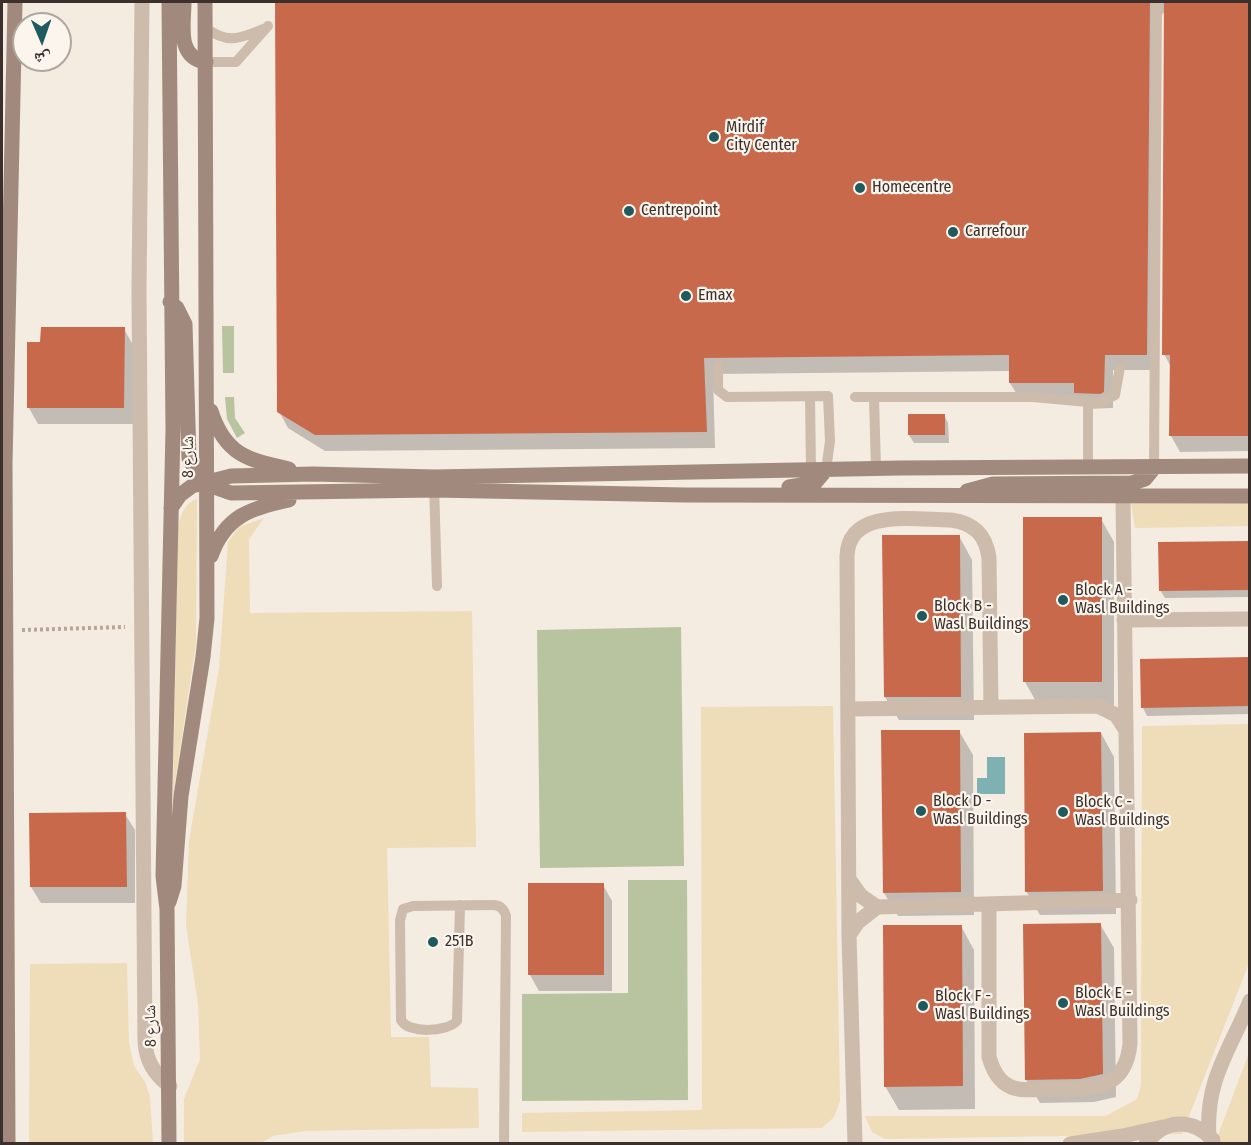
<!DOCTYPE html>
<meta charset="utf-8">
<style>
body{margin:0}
#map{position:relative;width:1251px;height:1145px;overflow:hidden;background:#f4ebe1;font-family:"Fira Sans Condensed","Noto Naskh Arabic",sans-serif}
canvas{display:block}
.frame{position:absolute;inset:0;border:3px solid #3b302b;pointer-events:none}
.north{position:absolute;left:12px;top:12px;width:60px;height:60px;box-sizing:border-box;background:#fbf5ee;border:2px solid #aea6a0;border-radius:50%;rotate:178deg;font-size:16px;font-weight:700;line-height:24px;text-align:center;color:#3b302b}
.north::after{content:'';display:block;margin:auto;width:21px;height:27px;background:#1f5a5e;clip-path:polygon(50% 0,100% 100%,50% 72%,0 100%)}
</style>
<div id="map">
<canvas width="1251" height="1145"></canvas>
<div class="frame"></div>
<div class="north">ش</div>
</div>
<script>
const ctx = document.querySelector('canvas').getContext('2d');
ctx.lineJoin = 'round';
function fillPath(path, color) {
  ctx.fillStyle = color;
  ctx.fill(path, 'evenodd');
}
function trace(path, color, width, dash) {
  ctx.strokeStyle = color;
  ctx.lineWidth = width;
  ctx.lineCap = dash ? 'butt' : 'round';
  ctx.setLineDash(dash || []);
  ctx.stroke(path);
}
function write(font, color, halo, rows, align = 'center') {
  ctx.font = font + ' "Fira Sans Condensed","Noto Naskh Arabic",sans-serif';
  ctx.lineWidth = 4.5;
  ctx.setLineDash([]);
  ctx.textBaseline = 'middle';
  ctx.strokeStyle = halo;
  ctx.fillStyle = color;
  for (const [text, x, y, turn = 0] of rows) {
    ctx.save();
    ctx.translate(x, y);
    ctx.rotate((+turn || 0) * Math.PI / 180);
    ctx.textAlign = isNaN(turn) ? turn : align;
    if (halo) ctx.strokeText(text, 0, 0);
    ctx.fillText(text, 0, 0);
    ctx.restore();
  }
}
const green = new Path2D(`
 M222 326H234V373H223Z
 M225 397H234L235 418 245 433 237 438 227 419Z
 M681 627 684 866 540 868 537 630Z
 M628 880H687L688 1100 522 1101V994L628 993Z`);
const sand = new Path2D(`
 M197 499 196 643 173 796 178 525C182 513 184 504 197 499Z
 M1131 501 1249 502V526L1135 528Z
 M264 518 249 539 250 613 472 611 476 847 387 848 391 1037H429L431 1087 478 1088 479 1128 305 1131 273 1136 261 1143H184V1099L200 1059 198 1004 186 925 189 841 219 668 228 542 239 527Z
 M833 706 840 1101 834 1117 822 1128 522 1132V1113L702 1110 701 707Z
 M1249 724V963L1182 1134 885 1139 872 1132 865 1116H1106L1137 1099 1141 1085 1142 726Z
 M127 963 129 1043 134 1066 145 1082 150 1097 153 1143H29L30 964Z
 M1249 1053V1143H1215Z`);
const water = new Path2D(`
 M987 757H1005V794H977V778H987Z`);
const shadow = new Path2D(`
 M277 2H1250V451L1180 452 1171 436V367L1164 354 1166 10 1158 19 1156 370H1113V408L1085 409 1079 399H1020L1010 383V371L713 374 715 448 325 451 288 428 279 411Z
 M124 329 133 345V424H38L29 408 42 343Z
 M944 415 948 423 949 443H914L909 435V416Z
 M1101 519 1114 542V705H1038L1025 682Z
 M959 536 972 560 974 720H899L885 697Z
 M1250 543V597L1165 598 1160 590Z
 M1250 658V714L1147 716 1143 708Z
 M959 731 973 755 974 915 898 916 884 893Z
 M1101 733 1114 757 1116 914 1040 915 1026 891Z
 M125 814 135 830V903H41L31 887Z
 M603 885 612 901V991H539L530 975Z
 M1100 924 1114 948 1116 1097 1094 1102 1040 1103 1026 1080Z
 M961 926 974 950 975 1109 899 1110 885 1086Z`);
const building = new Path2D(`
 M275 2H1150L1147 355H1105L1104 392 1100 394 1074 393V383H1009V355L704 358 707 432 315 435 277 412Z
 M1164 2H1250V436H1169L1170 355H1162Z
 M41 327H125L124 408H27V342H40Z
 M908 414H945V435H908Z
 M1023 517H1102V682H1023Z
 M882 535H960L961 697H884Z
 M1250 541V590L1159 591 1158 542Z
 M1250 657V706L1141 708 1140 659Z
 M881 730H960L961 892 883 893Z
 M1101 732 1103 891 1025 892 1024 733Z
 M126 812 127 887H30L29 813Z
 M528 883H604V975H528Z
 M1101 923 1103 1074 1080 1079 1025 1080 1023 924Z
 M883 925H962L963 1086 884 1087Z`);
const path = new Path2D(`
 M22 630 125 627`);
const lane = new Path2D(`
 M206 28C227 44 240 39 263 29
 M206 62H236L268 26
 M718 365V390L727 397 828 396 830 441 826 470
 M810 397 811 470
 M855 397H1033L1099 403 1115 395 1120 367
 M874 398 876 469
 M1154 468 1157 2
 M1088 469V403
 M434 484 437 586
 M460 905 457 1021C447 1032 408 1034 401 1020L400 920 403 909 413 906 493 905C500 905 504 909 506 916L504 1144`);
const street = new Path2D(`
 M142 2 139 291 145 1041C146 1061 154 1074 170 1086
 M1124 620 1250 619
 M848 709 1098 706 1116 715 1125 729
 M849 879 861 896 877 907
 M989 904V1057C993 1070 998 1081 1011 1087 1023 1092 1039 1089 1053 1089 1091 1088 1125 1092 1130 1044L1123 498
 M849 935 858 922 877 907 1130 900
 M1209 1136C1205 1080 1230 1050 1250 1001
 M855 1144 849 935 847 556C849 507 916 520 951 520 974 523 986 535 989 558L991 707
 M1070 1144 1123 1136 1163 1127
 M1146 1144C1164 1118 1193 1118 1213 1140`);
const secondary = new Path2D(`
 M169 2 173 430 163 876 167 909 169 1144
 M184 2C184 24 176 58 206 62
 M170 302 177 308 185 324 189 458 196 471 214 487 231 493 434 490 685 495 1250 496
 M211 411C225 455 248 460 289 469
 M789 487 815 483 826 470
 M967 491 993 484 1132 483 1145 479 1154 468
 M171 508 180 495 192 486 231 476 313 474 435 477 900 468 1250 466
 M211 556C225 516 251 508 289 500
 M169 902 174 886 181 796 203 657 207 618 205 2
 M8 1144 5 464 15 2`);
const markers = [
 [714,137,6,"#1f5a5e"],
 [860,188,6,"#1f5a5e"],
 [629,211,6,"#1f5a5e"],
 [953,232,6,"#1f5a5e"],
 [686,296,6,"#1f5a5e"],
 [1063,600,6,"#1f5a5e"],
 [922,616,6,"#1f5a5e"],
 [921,811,6,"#1f5a5e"],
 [1063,812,6,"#1f5a5e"],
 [433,942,6,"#1f5a5e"],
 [1063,1003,6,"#1f5a5e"],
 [923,1006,6,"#1f5a5e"]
];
const poiNames = [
 ["Mirdif",726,128],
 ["City Center",726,146],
 ["Homecentre",872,188],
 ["Centrepoint",641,211],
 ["Carrefour",965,232],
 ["Emax",698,296],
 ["Block A -",1075,591],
 ["Wasl Buildings",1075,609],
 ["Block B -",934,607],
 ["Wasl Buildings",934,625],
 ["Block D -",933,802],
 ["Wasl Buildings",933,820],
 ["Block C -",1075,803],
 ["Wasl Buildings",1075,821],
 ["251B",445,942],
 ["Block E -",1075,994],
 ["Wasl Buildings",1075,1012],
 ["Block F -",935,997],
 ["Wasl Buildings",935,1015]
];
const streetNames = [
 ["شارع 8",189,457,-90],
 ["شارع 8",151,1026,-91]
];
fillPath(green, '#b8c4a0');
fillPath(sand, '#efdcb8');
fillPath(water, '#7fb0b2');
fillPath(shadow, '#0003');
fillPath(building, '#c8694b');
trace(path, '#b9a596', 4, [3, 3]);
trace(lane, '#cdbbac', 10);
trace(street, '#cdbbac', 15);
trace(secondary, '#a18a7d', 15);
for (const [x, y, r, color] of markers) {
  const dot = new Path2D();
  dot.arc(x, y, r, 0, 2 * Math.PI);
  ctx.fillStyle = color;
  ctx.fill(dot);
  trace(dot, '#fbf5ee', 2);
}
write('16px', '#3b302b', '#fbf5ee', poiNames, 'left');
write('16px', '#3b302b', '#fbf5ee', streetNames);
</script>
